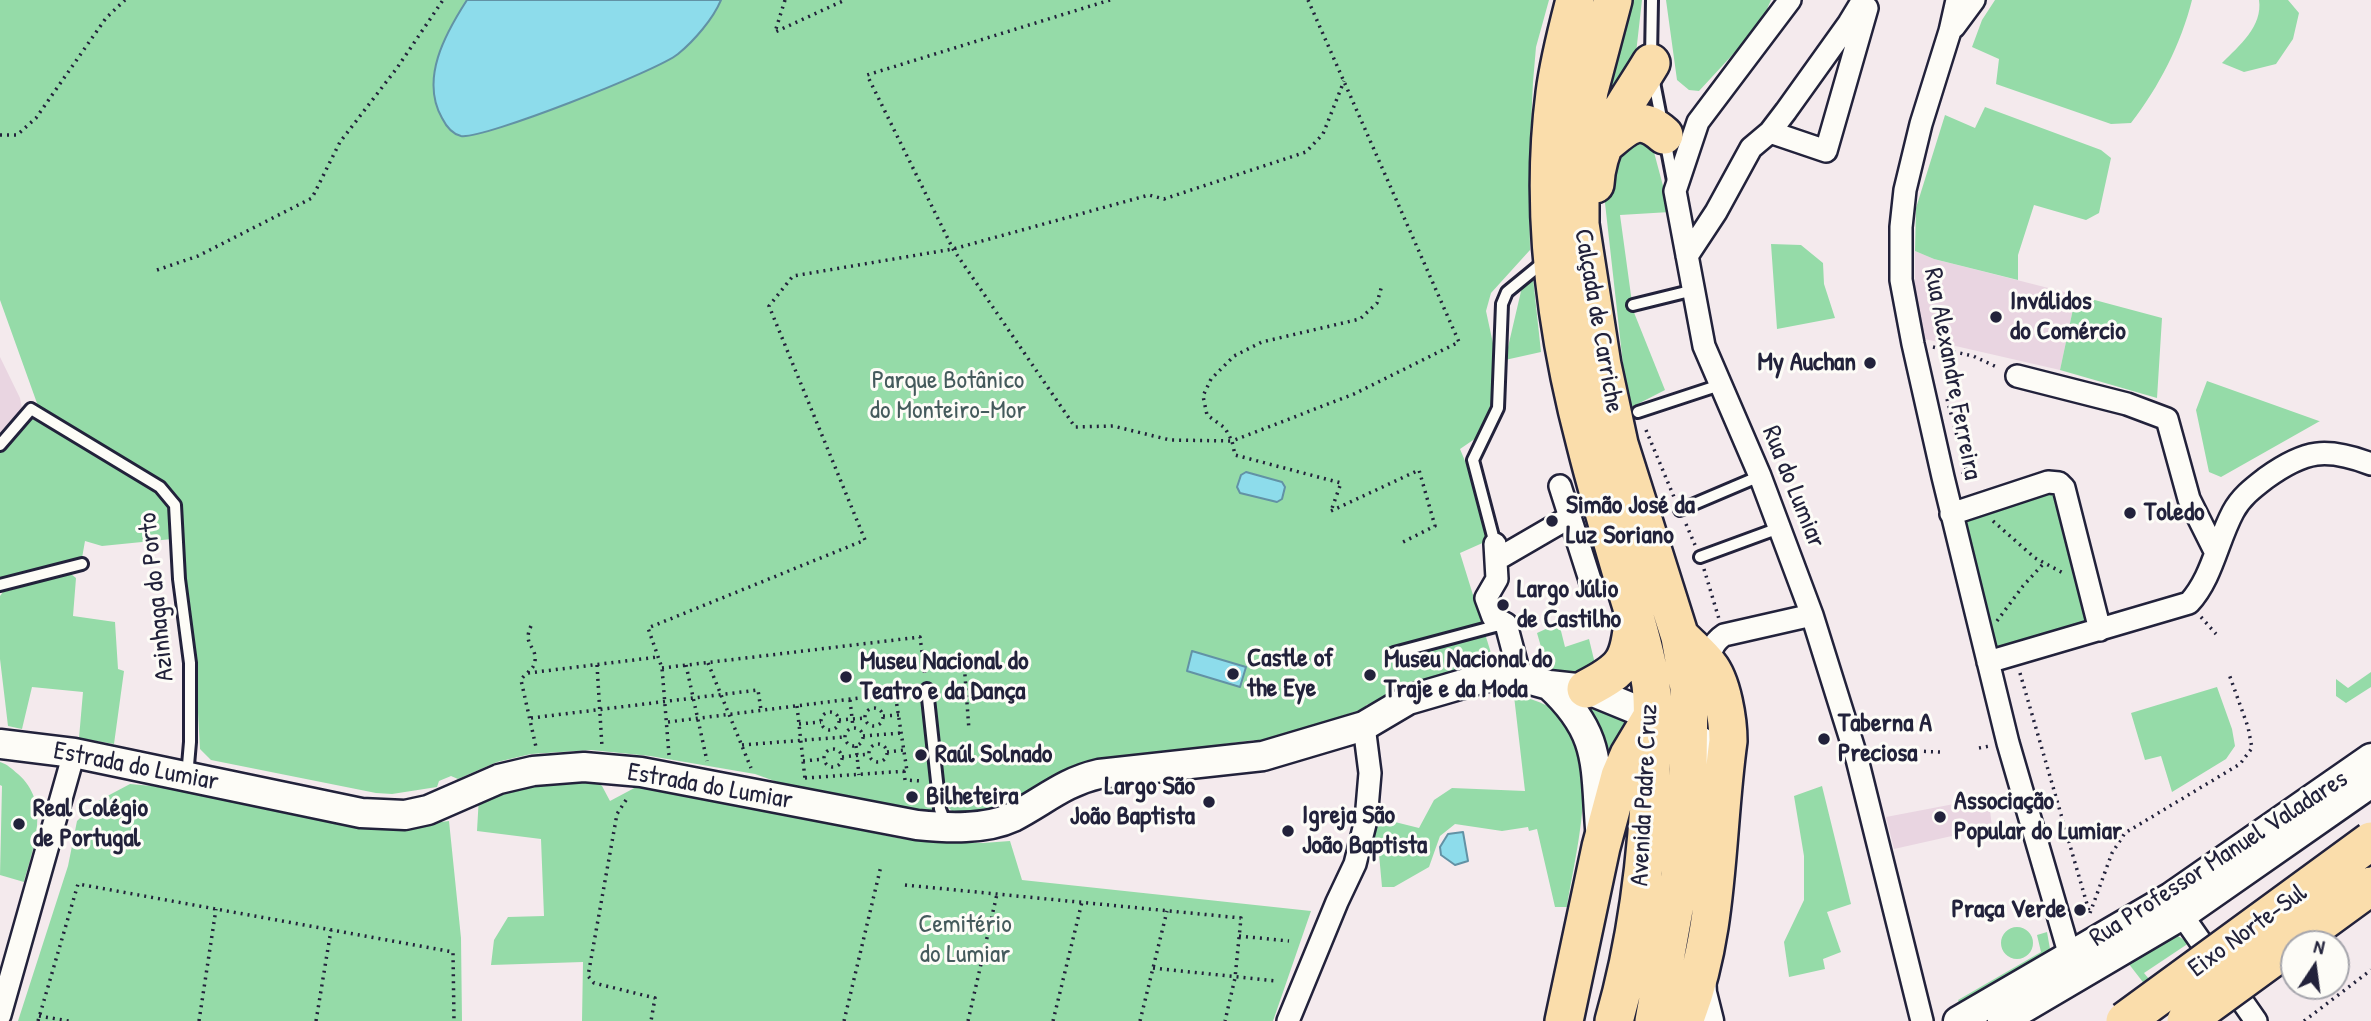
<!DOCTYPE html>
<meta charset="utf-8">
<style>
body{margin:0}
#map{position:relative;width:2371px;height:1021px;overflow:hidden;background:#f4eaed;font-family:"Patrick Hand",sans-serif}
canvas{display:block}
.north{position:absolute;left:2280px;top:930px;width:70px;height:70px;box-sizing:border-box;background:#fdfcf7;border:2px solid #a5a5ac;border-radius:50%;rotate:13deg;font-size:19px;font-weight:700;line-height:28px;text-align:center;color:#22223b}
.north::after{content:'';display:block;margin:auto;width:24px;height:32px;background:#22223b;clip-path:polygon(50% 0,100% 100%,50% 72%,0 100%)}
</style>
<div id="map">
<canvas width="2371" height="1021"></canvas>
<div class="north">N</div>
</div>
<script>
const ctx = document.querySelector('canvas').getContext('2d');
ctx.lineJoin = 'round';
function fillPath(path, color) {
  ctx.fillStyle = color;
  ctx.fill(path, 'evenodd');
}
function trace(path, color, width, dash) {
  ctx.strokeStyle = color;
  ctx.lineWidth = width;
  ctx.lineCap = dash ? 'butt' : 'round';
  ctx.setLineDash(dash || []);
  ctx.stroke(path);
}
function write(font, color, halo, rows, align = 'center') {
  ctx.font = font + ' "Patrick Hand",sans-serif';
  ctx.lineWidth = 6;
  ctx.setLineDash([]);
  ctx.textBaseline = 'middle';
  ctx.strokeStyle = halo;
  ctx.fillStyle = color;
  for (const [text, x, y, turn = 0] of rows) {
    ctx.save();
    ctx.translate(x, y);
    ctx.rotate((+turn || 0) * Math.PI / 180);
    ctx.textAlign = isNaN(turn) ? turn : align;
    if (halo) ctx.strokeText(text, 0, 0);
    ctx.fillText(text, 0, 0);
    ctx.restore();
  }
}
const built = new Path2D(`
 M1915 251 1934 259 2076 295 2060 370 1925 339 1915 293Z
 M0 357 20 398 25 424 0 453Z
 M1954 804 1990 810 1992 827 1894 849 1886 817Z`);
const green = new Path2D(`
 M0 0H1549L1536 47 1533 82 1529 167 1530 250 1491 293 1486 311 1497 362 1498 378 1491 408 1479 436 1460 449C1473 479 1482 509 1487 541L1460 553 1495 666 1366 705V708L1266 741 1255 743 1254 740 1099 761 998 811 953 812 949 808 931 810 928 814 783 784 755 774 650 756 591 750 531 754 497 762 458 779 451 776 439 781 437 787 392 794 376 793 211 760 200 749 195 658 182 571V538L102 546 85 541 82 558 0 579V448L38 406 0 300Z
 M1626 0H1642L1634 71 1594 145Z
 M1666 0H1771L1760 25 1699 91 1689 90 1677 80Z
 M1995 0H2192C2181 44 2159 87 2131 123L2111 124 1996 84 1999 59 1972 47 1982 20Z
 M2259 0H2288L2299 13 2293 39 2276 64 2244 72 2222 63C2239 46 2263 26 2259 0Z
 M1985 107 2101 150 2111 158 2099 213 2086 220 2034 205 2018 255V280L1934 259 1915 251 1916 208 1945 115 1975 128Z
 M1638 136 1651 141 1670 212 1620 215 1633 310 1665 390 1628 409 1603 185 1613 150Z
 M1771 244 1801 245 1823 263 1824 284 1835 318 1777 329Z
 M1533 278 1541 352 1505 360 1522 287Z
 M2076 295 2162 318 2157 398 2060 370Z
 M2207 381 2319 421H2320L2221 477 2209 472 2196 410Z
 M2054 481 2100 630 1988 662 1951 514Z
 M71 574 76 578 73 616 115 622 118 669 124 671 114 744 79 738 83 692 32 687 22 729 8 726 0 659V596L3 592Z
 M1559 623 1565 647 1589 639 1596 668 1576 673 1548 671 1537 633Z
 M2371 672V687L2346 703 2336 696V679L2348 688Z
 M2217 687 2232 729 2235 746 2226 759 2172 792 2161 756 2145 760 2131 713Z
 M1514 696C1618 707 1577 840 1567 907H1555L1537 829 1529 831 1528 827 1502 831 1455 824 1440 836 1429 867 1394 887H1382L1379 854 1364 851 1375 817 1419 828 1434 800 1452 788 1525 791Z
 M1581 702 1627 719 1609 773Z
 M0 762C7 764 12 769 18 774 51 803 34 846 24 882L0 875 2 786 0 785Z
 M586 774 602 786 610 801 640 785 903 839 983 843 1010 841 1022 880 1311 911 1273 1021H582L583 962 491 965 494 940 508 917 544 916 541 839 477 831 479 796Z
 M130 784 173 788 376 830 449 821 461 938 462 1021H18L68 866 77 821 98 801Z
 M1822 786 1851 904 1827 912 1841 952 1823 959 1825 969 1789 977 1784 942 1804 900V856L1794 796Z
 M2001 943a16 16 0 1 1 32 0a16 16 0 1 1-32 0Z
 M2047 932 2050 949 2044 959 1961 1008 1958 1000 2041 952 2037 935Z
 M2178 936 2189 943 2144 973 2184 1021 2170 1017 2125 959 2166 937Z`);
const water = new Path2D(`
 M467 0H721C713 19 694 41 678 54 659 70 482 140 461 136 452 134 446 126 442 118 420 79 445 34 467 0Z
 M1246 472 1282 482 1285 487 1282 499 1277 502 1240 493 1237 487 1241 475Z
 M1192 651 1246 667 1240 687 1187 671Z
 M1463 832 1468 861 1455 865 1441 855 1440 847 1448 834Z`);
const path = new Path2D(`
 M785 0 775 32 845 0
 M1110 0 867 75 953 249 1075 427 1113 426 1170 440 1232 441 1225 428 1207 415 1203 396 1211 379 1234 356 1262 342 1360 319 1377 303 1382 285
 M1308 0 1459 342 1354 394 1232 441 1235 455 1341 483 1331 511
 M0 135H17L36 118 106 18 125 0
 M157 270 198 256 312 198 340 142 397 68 443 0
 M1933 347 1973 356 1999 368
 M1947 399 1966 469 1962 475
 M1646 430 1674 497
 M1331 511 1419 470 1435 526 1403 542
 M1993 521 2035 558 2065 574
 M1686 524 1695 545
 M1704 569 1719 619
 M2201 617 2216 634
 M1997 621 2023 586 2044 563
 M531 626C522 645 537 646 535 661 534 670 525 673 521 680L536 747
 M708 663 751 768
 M597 665 602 747
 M686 665 707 761
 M662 668 920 637 925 676
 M900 670 964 662 969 730
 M528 673 658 657
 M2020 673 2089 911
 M850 700 853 727
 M797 706 805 779
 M865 717a9 9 0 1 1 18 0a9 9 0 1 1-18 0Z
 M821 721a9 9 0 1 1 18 0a9 9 0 1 1-18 0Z
 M883 716 899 715
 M531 718 758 690 761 710
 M839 720 866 718
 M668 722 915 691
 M799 724 821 722
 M845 737a9 9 0 1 1 18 0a9 9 0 1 1-18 0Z
 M863 736 901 733
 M869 753a9 9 0 1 1 18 0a9 9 0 1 1-18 0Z
 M742 745 844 737
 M856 746 859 775
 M1979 748 1990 746
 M824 758a9 9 0 1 1 18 0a9 9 0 1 1-18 0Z
 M1889 750 1940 752
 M887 752 904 750
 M669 755 662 668 648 628 865 540 769 306 793 276 953 249 1149 195 1164 199 1306 152 1323 134 1344 81
 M842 757 869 754
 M803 761 824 759
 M904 771 905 780 922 781
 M805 778 907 771 895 693
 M626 800 617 814 588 976 594 983 655 998 651 1021
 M905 885 1241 918 1235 978 1225 1021
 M2090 913 2112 853 2125 833 2240 764 2252 748 2248 727 2229 674
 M1239 936 1289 941
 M1153 968 1276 981
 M39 1016 69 1021
 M38 1021 78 884 453 952 454 1021
 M199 1021 216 909
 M316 1021 331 930
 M844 1021 881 866
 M968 1021 997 894
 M1053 1021 1082 902
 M1140 1021 1167 911
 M2304 1021 2371 970`);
const lane = new Path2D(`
 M1651 58 1652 0
 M1653 77 1662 123
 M1665 139 1673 181
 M1633 305 1694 290
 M1638 412 1720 385
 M0 445 31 409 160 487 175 505 179 579 190 663V742L187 777
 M1680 510 1760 476
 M1495 544 1473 460 1498 408 1502 304 1507 292 1546 260
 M1700 557 1779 528
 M0 585 82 564
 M1394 653 1503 624
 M927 689 940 809 946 825`);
const street = new Path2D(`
 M1790 0 1698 122 1675 191 1704 346 1760 476 1812 615 1857 759 1922 1021
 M1957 0 1950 31 1921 124 1905 190 1901 227V280L1913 344 1943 477 2008 743 2070 956
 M1954 27 1974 0
 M1770 132 1826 151 1867 8
 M1687 256 1716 212 1751 148 1770 132 1786 111 1849 23 1863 0
 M2017 376 2127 404 2167 419 2189 499 2216 553
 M1560 486 1591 583
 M1951 514 2048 482 2059 483 2064 488 2100 630
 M1495 544 1497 579 1486 598 1493 617 1506 624 1520 677
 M1496 560 1570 517
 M1988 662 2189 603C2212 578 2217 542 2233 512 2241 497 2253 488 2266 478 2305 450 2326 447 2371 464
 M1711 668C1709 653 1712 643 1724 635L1812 615
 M2182 915 2256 1021
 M0 1015 74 753
 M1288 1021 1337 902 1355 864 1366 820 1370 773 1364 726`);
const secondary = new Path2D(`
 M1549 685C1601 733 1595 763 1600 828
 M0 744 74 753 361 813 405 815 428 810 499 779 533 771 584 767 641 772 917 825C947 828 985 830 1013 817 1044 801 1064 782 1099 774L1263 756 1364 726 1408 700 1487 677H1520L1549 685 1586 689 1652 716 1689 734 1713 749 1720 760 1724 773
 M1701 976 1702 993 1709 1021
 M1958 1021 2171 897 2371 758
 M2002 1021 2182 915 2371 783`);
const highway = new Path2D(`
 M1575 0C1567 31 1559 61 1555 93 1540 210 1556 332 1586 445 1598 493 1612 540 1626 588 1636 619 1646 652 1651 685 1654 711 1652 738 1651 765 1648 851 1638 938 1614 1021
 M1613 0 1589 91 1580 154V224L1602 365 1619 444 1680 637 1689 688 1688 770 1680 876 1654 1021
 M1604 145C1626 127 1638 112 1664 135
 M1595 184C1597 139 1629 100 1651 63
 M1681 637C1690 647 1701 655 1709 666 1722 682 1728 720 1728 741 1715 834 1720 933 1684 1021
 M1586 689C1627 668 1628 661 1634 617
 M1564 1021 1601 847 1620 776 1629 755 1650 720`);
const highwayBridge = new Path2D(`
 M2125 1021 2371 841
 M2186 1021 2371 886`);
const markers = [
 [1996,317,7,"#22223b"],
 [1870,363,7,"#22223b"],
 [2130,513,7,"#22223b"],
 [1552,521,7,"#22223b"],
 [1503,605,7,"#22223b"],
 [1233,674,7,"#22223b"],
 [1370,675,7,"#22223b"],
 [846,677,7,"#22223b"],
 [1824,739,7,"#22223b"],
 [921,755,7,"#22223b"],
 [912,797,7,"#22223b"],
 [1209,802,7,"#22223b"],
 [1940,817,7,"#22223b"],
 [19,824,7,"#22223b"],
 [1288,831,7,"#22223b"],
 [2080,910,7,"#22223b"]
];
const poiNames = [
 ["Inválidos",2010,302],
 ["do Comércio",2010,332],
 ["My Auchan",1856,363,"right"],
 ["Simão José da",1566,506],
 ["Luz Soriano",1566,536],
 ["Toledo",2144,513],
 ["Largo Júlio",1517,590],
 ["de Castilho",1517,620],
 ["Castle of",1247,659],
 ["the Eye",1247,689],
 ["Museu Nacional do",1384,660],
 ["Traje e da Moda",1384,690],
 ["Museu Nacional do",860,662],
 ["Teatro e da Dança",860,692],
 ["Taberna A",1838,724],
 ["Preciosa",1838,754],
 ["Raúl Solnado",935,755],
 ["Largo São",1195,787,"right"],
 ["João Baptista",1195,817,"right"],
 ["Bilheteira",926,797],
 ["Associação",1954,802],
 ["Popular do Lumiar",1954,832],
 ["Real Colégio",33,809],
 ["de Portugal",33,839],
 ["Igreja São",1302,816],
 ["João Baptista",1302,846],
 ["Praça Verde",2066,910,"right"]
];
const streetNames = [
 ["Calçada de Carriche",1598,321,80],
 ["Rua Alexandre Ferreira",1952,374,79],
 ["Rua do Lumiar",1793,487,68],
 ["Azinhaga do Porto",157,597,-96],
 ["Estrada do Lumiar",136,767,11],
 ["Estrada do Lumiar",710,787,10],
 ["Avenida Padre Cruz",1645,795,-87],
 ["Rua Professor Manuel Valadares",2219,859,-33],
 ["Eixo Norte-Sul",2248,931,-36]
];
const parkNames = [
 ["Parque Botânico",948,381],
 ["do Monteiro-Mor",948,411],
 ["Cemitério",965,925],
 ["do Lumiar",965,955]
];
fillPath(built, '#e9d5e1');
fillPath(green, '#95dba8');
fillPath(water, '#8ddceb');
trace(water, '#6292a5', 2);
trace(lane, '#22223b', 16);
trace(street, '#22223b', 26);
trace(secondary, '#22223b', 33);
trace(highway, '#22223b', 42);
trace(path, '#22223b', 3.5, [2, 5]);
trace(lane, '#fdfcf7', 10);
trace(street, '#fdfcf7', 21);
trace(secondary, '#fdfcf7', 28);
trace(highway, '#faddab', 37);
trace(highwayBridge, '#22223b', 42, []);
trace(highwayBridge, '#faddab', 37);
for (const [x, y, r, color] of markers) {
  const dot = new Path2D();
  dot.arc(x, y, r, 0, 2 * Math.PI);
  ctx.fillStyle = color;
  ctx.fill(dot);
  trace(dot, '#fdfcf7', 2.5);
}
write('bold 26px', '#22223b', '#fdfcf7', poiNames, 'left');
write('26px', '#22223b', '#fdfcf7', streetNames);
write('26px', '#445a5c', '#fdfcf7', parkNames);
</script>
